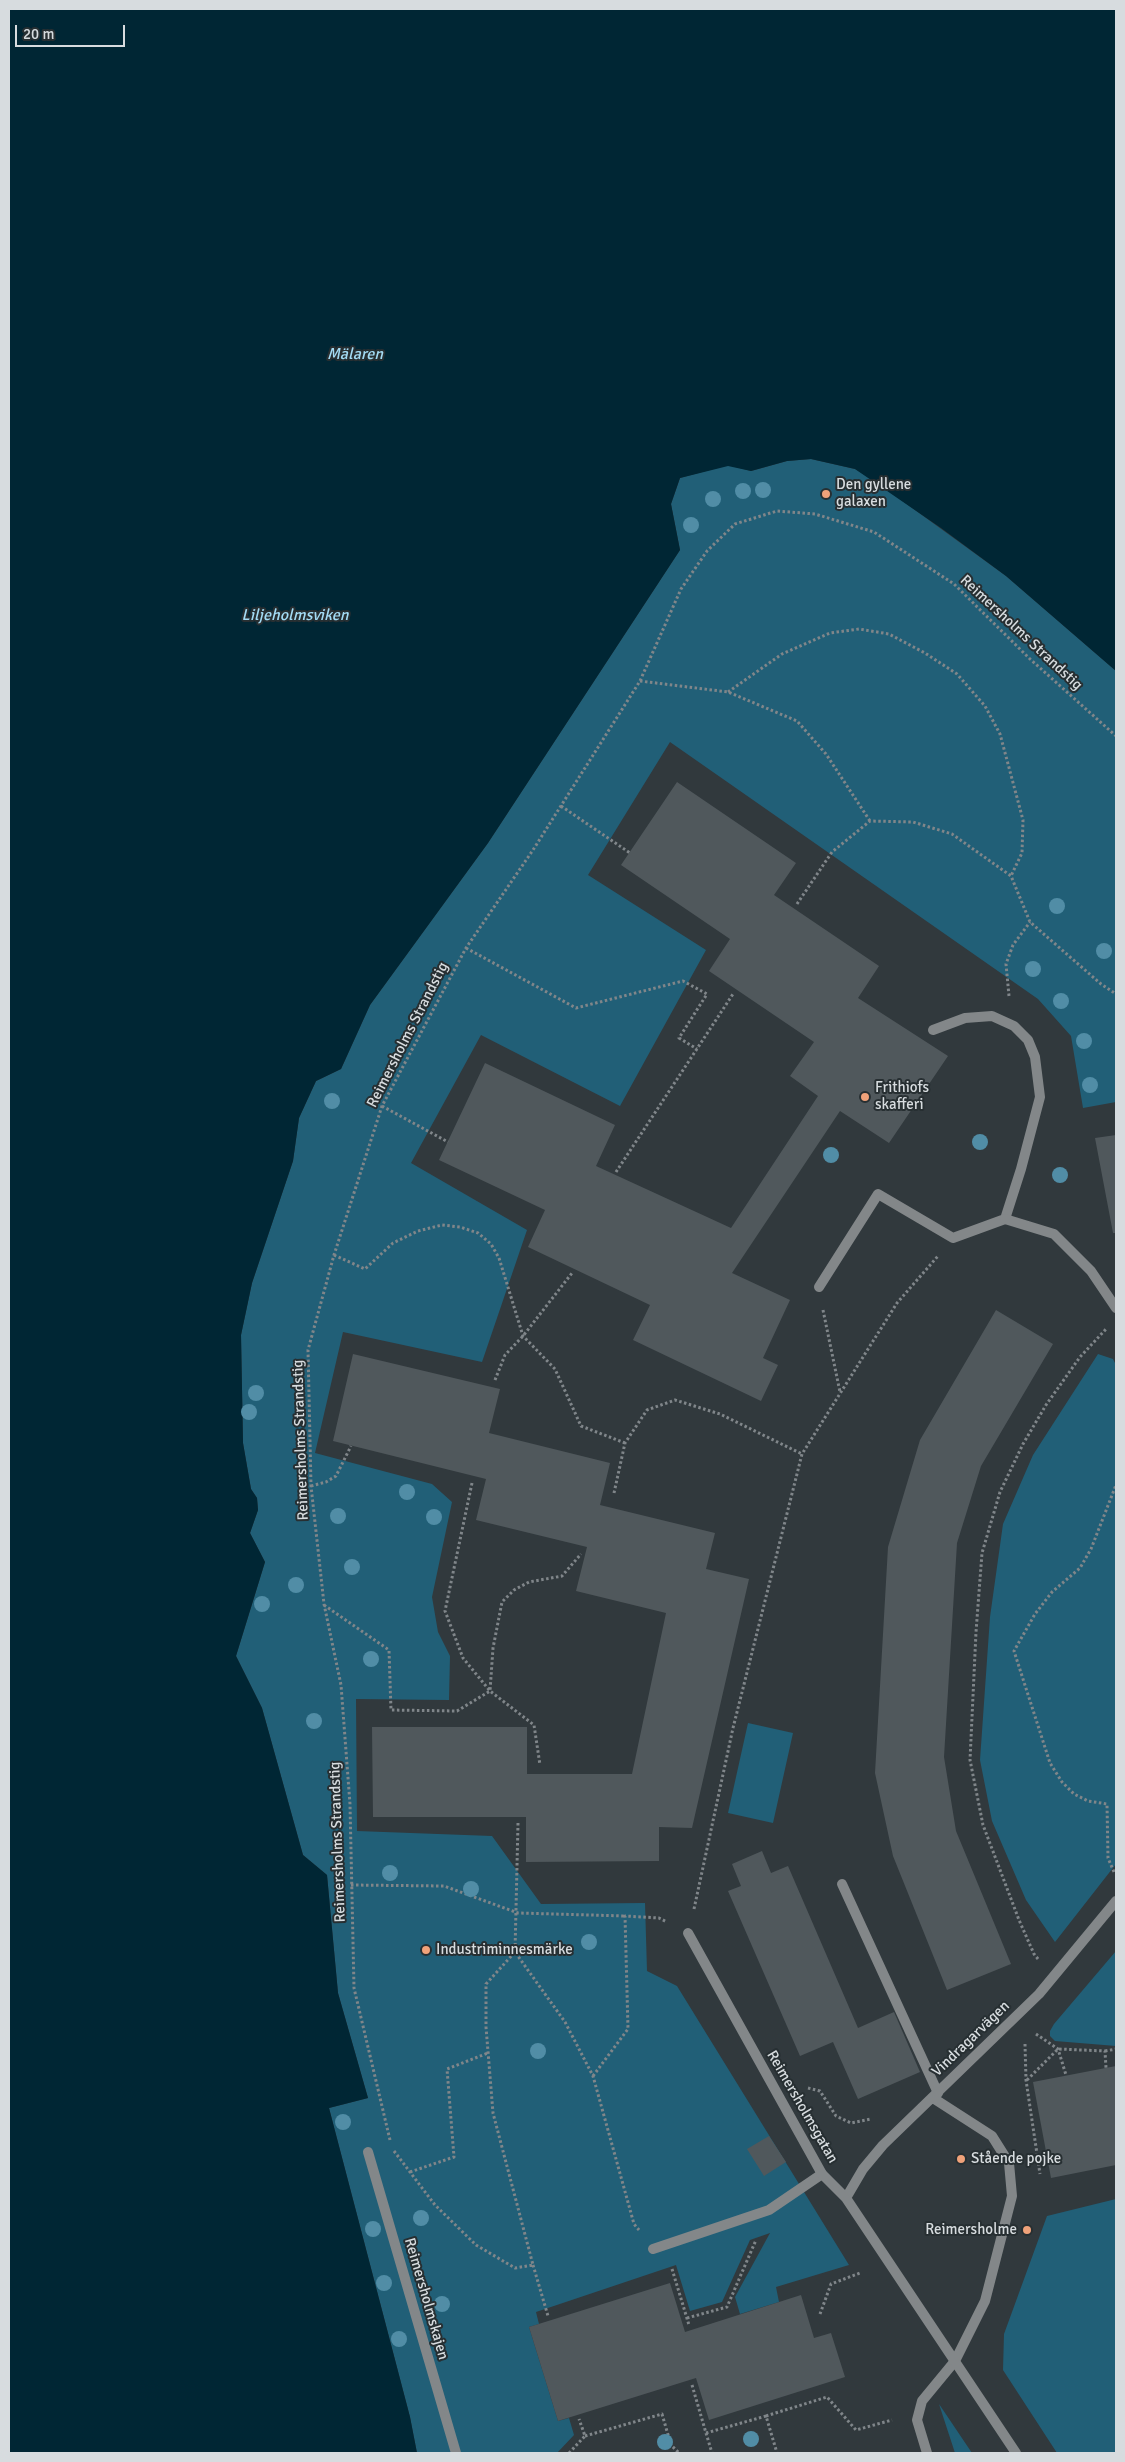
<!DOCTYPE html>
<meta charset="utf-8">
<style>
body{margin:0}
#map{position:relative;width:1125px;height:2462px;overflow:hidden;background:#31393d;font-family:Signika,sans-serif}
canvas{display:block}
.frame{position:absolute;inset:0;border:10px solid #d7dcdf;pointer-events:none}
.scale{position:absolute;left:15px;top:25px;width:110px;height:22px;box-sizing:border-box;border:2px solid #d7dcdf;border-top:0;padding-left:6px;font-size:15px;line-height:18px;white-space:nowrap;color:#d7dcdf;-webkit-text-stroke:4px #272f32;paint-order:stroke}
</style>
<div id="map">
<canvas width="1125" height="2462"></canvas>
<div class="frame"></div>
<div class="scale">20 m</div>
</div>
<script>
const ctx = document.querySelector('canvas').getContext('2d');
ctx.lineJoin = 'round';
function fillPath(path, color) {
  ctx.fillStyle = color;
  ctx.fill(path, 'evenodd');
}
function toPath(rows) {
  const path = new Path2D();
  for (const r of rows) {
    path.moveTo(r[0], r[1]);
    for (let i = 2; i < r.length; i += 2) path.lineTo(r[i], r[i + 1]);
  }
  return path;
}
function trace(path, color, width, dash) {
  ctx.strokeStyle = color;
  ctx.lineWidth = width;
  ctx.lineCap = dash ? 'butt' : 'round';
  ctx.setLineDash(dash || []);
  ctx.stroke(path);
}
function drawText(font, color, halo, rows, align = 'center') {
  ctx.font = font + ' Signika,sans-serif';
  ctx.lineWidth = 4;
  ctx.setLineDash([]);
  ctx.textBaseline = 'middle';
  ctx.strokeStyle = halo;
  ctx.fillStyle = color;
  for (const [text, x, y, turn = 0] of rows) {
    ctx.save();
    ctx.translate(x, y);
    ctx.rotate((+turn || 0) * Math.PI / 180);
    ctx.textAlign = isNaN(turn) ? turn : align;
    if (halo) ctx.strokeText(text, 0, 0);
    ctx.fillText(text, 0, 0);
    ctx.restore();
  }
}
fillPath(toPath([
 [811,459,855,469,875,481,1006,576,1116,671,1116,1102,1083,1108,1071,1036,1038,999,670,742,588,875,706,950,620,1106,481,1035,411,1163,527,1230,482,1362,343,1332,315,1453,432,1484,452,1502,432,1597,438,1632,450,1656,449,1700,356,1699,357,1831,492,1836,541,1904,645,1903,647,1971,677,1986,849,2265,776,2287,779,2302,740,2314,735,2297,770,2233,750,2240,722,2302,690,2311,676,2265,536,2312,539,2324,529,2327,558,2421,569,2418,574,2435,557,2453,417,2453,410,2417,329,2108,368,2098,338,1993,327,1875,303,1855,262,1708,236,1656,265,1562,250,1533,258,1510,257,1498,251,1489,243,1443,241,1335,252,1283,293,1161,299,1118,316,1081,341,1069,370,1005,488,843,680,550,671,504,680,478,728,465,751,471,787,461],
 [1098,1354,1113,1359,1116,1365,1116,1864,1055,1942,1026,1900,992,1821,980,1760,990,1617,1003,1524,1033,1455],
 [748,1723,793,1733,773,1823,728,1813],
 [1116,1951,1116,2046,1055,2041,1050,2036,1050,2031,1054,2024],
 [1116,2199,1116,2453,1057,2453,1003,2370,1004,2334,1047,2216],
 [939,2404,972,2453,955,2453]
]), '#215f77');
fillPath(toPath([
 [9,9,1116,9,1116,671,1006,576,941,528,855,469,811,459,787,461,751,471,728,466,680,478,671,504,680,550,488,843,370,1005,341,1069,316,1081,299,1118,293,1161,252,1283,241,1335,243,1443,251,1489,257,1498,258,1510,250,1533,265,1562,236,1656,262,1708,303,1855,327,1875,338,1993,368,2098,329,2108,410,2417,417,2453,9,2453]
]), '#002634');
fillPath(toPath([
 [677,782,796,863,774,895,879,966,858,998,948,1056,889,1143,840,1111,732,1273,790,1300,763,1358,778,1365,761,1401,633,1340,650,1305,528,1247,545,1210,439,1160,485,1063,615,1125,596,1166,731,1228,818,1096,790,1076,814,1042,709,971,730,939,621,865],
 [1116,1135,1116,1233,1113,1233,1095,1138],
 [996,1310,1053,1344,981,1466,957,1543,944,1757,956,1831,1011,1964,947,1990,893,1856,875,1773,888,1547,920,1440],
 [353,1354,500,1389,489,1433,610,1463,600,1505,715,1533,706,1569,749,1579,692,1828,659,1827,659,1861,526,1862,526,1817,373,1817,372,1727,527,1727,527,1774,632,1774,666,1613,576,1591,587,1547,476,1520,486,1479,333,1441],
 [762,1851,771,1873,788,1866,858,2028,894,2012,920,2072,858,2099,833,2042,800,2056,728,1891,741,1886,732,1864],
 [1116,2066,1116,2165,1051,2178,1033,2082],
 [769,2136,786,2162,764,2176,747,2149],
 [670,2283,685,2332,801,2295,814,2338,831,2333,845,2377,709,2420,696,2378,558,2421,529,2327]
]), '#50585c');
trace(toPath([
 [640,681,728,692,797,721,826,754,870,821],
 [728,692,782,654,830,633,859,629,889,634,925,653,957,674,985,706,1000,734,1023,820,1022,853,1011,876],
 [561,806,630,853],
 [797,904,832,852,870,821,913,822,952,834,1011,876,1030,922,1101,984,1116,994],
 [466,948,576,1008,683,981,707,994,679,1038,697,1049],
 [1009,996,1006,964,1013,945,1030,922],
 [382,1106,448,1142],
 [616,1172,733,994],
 [334,1255,365,1269,393,1243,418,1231,442,1225,460,1227,478,1233,491,1244,499,1258,523,1336,555,1369,581,1426,625,1443],
 [823,1310,840,1392],
 [495,1380,505,1355,523,1336,572,1273],
 [472,1483,445,1611,463,1658,490,1691,534,1725,540,1765],
 [311,1486,326,1482,336,1476,351,1446],
 [614,1493,625,1443,647,1410,675,1400,720,1414,802,1454],
 [324,1605,389,1650,391,1710,457,1711,490,1691,493,1648,502,1602,514,1590,529,1582,562,1576,581,1554],
 [518,1823,515,1952,565,2022,593,2076,634,2224,639,2230],
 [1114,1872,1108,1858,1107,1804,1088,1801,1074,1794,1062,1782,1050,1763,1014,1651,1035,1614,1052,1592,1080,1568,1091,1549,1116,1485],
 [351,1885,444,1886,518,1913,625,1916],
 [694,1909,733,1728,802,1454,897,1303,938,1256],
 [1038,1959,1034,1954,1019,1920,983,1825,970,1760,976,1632,982,1553,1000,1492,1023,1444,1046,1405,1080,1357,1107,1328],
 [1036,2034,1058,2049,1066,2075],
 [1025,2044,1026,2080,1040,2174],
 [1105,2051,1116,2049],
 [593,2076,628,2029,625,1916,659,1918,667,1922],
 [1027,2080,1058,2049,1105,2051,1106,2068],
 [808,2088,820,2091,836,2116,851,2123,871,2119],
 [390,2140,354,1988,350,1804,341,1685,324,1604,311,1486,308,1350,334,1255,382,1106,466,948,533,850,640,681,681,589,707,551,735,524,777,511,815,514,874,532,954,584,1030,659,1116,736],
 [394,2151,435,2205,476,2245,515,2268,533,2265,493,2113,486,2027,486,1984,515,1952],
 [410,2172,454,2157,447,2069,488,2053],
 [533,2265,548,2316],
 [672,2269,689,2325],
 [820,2314,831,2284,860,2273],
 [687,2318,727,2307,756,2240],
 [692,2385,706,2433,766,2416,777,2453],
 [766,2416,827,2397,856,2430,892,2420],
 [706,2433,712,2453],
 [585,2436,662,2414,671,2445,679,2453],
 [569,2453,585,2436,579,2419]
]), '#80868a', 3, [2.5, 2.5]);
trace(toPath([
 [819,1287,878,1194,953,1238,1005,1219,1021,1169,1040,1097,1035,1057,1028,1040,1014,1026,992,1016,965,1018,933,1030],
 [842,1884,938,2093],
 [653,2249,769,2210,822,2174],
 [927,2453,917,2420,922,2401,955,2361]
]), '#838789', 10);
trace(toPath([
 [368,2152,456,2453]
]), '#838789', 10);
trace(toPath([
 [1005,1219,1054,1234,1091,1271,1116,1308],
 [688,1933,822,2174,846,2198,1016,2453],
 [933,2098,992,2136,1009,2163,1012,2196,985,2301,955,2361],
 [846,2198,863,2169,883,2145,1039,1994,1116,1901]
]), '#838789', 10);
ctx.fillStyle = '#518da6';
for (const [x, y] of [
 [763,490],
 [743,491],
 [713,499],
 [691,525],
 [1057,906],
 [1104,951],
 [1033,969],
 [1061,1001],
 [1084,1041],
 [1090,1085],
 [332,1101],
 [980,1142],
 [831,1155],
 [1060,1175],
 [256,1393],
 [249,1412],
 [407,1492],
 [338,1516],
 [434,1517],
 [352,1567],
 [296,1585],
 [262,1604],
 [371,1659],
 [314,1721],
 [390,1873],
 [471,1889],
 [589,1942],
 [538,2051],
 [343,2122],
 [421,2218],
 [373,2229],
 [384,2283],
 [442,2304],
 [399,2339],
 [751,2439],
 [665,2442]
]) {
  ctx.beginPath();
  ctx.arc(x, y, 8, 0, 2 * Math.PI);
  ctx.fill();
}
for (const [x, y, r, color] of [
 [826,494,5,"#f0a27a"],
 [865,1097,5,"#f0a27a"],
 [426,1950,5,"#f0a27a"],
 [961,2159,5,"#f0a27a"],
 [1027,2230,5,"#f0a27a"]
]) {
  const dot = new Path2D();
  dot.arc(x, y, r, 0, 2 * Math.PI);
  ctx.fillStyle = color;
  ctx.fill(dot);
  trace(dot, '#272f32', 2);
}
drawText('15px', '#d7dcdf', '#272f32', [
 ["Den gyllene",836,485],
 ["galaxen",836,502],
 ["Frithiofs",875,1088],
 ["skafferi",875,1105],
 ["Industriminnesmärke",436,1950],
 ["Stående pojke",971,2159],
 ["Reimersholme",1017,2230,"right"]
], 'left');
drawText('15px', '#d7dcdf', '#272f32', [
 ["Reimersholms Strandstig",1021,633,43],
 ["Reimersholms Strandstig",408,1035,-63],
 ["Reimersholms Strandstig",301,1440,-92],
 ["Reimersholms Strandstig",338,1842,-92],
 ["Vindragarvägen",971,2039,-44],
 ["Reimersholmsgatan",802,2107,60],
 ["Reimersholmskajen",426,2299,74]
]);
drawText('italic 16px', '#a3dbf4', '#272f32', [
 ["Mälaren",355,355],
 ["Liljeholmsviken",295,616]
]);
</script>
